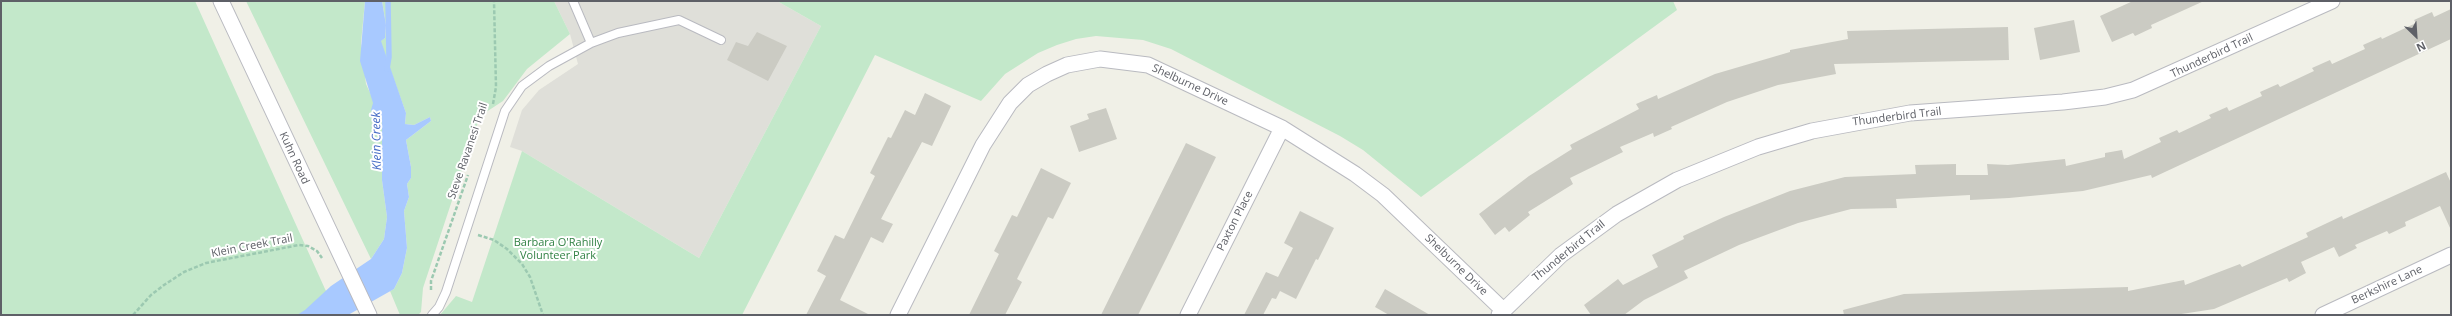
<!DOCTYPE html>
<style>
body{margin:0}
#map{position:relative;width:2452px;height:316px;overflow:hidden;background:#f0f0e7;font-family:"Open Sans",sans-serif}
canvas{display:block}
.frame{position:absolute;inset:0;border:2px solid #5e6067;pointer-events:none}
.north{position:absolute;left:2396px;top:16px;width:40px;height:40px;-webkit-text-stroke:3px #fff;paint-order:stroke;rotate:155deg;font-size:11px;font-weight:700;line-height:16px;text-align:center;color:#5e6067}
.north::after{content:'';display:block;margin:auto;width:14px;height:18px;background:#5e6067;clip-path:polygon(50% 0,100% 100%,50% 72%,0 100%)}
</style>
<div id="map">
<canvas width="2452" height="316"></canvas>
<div class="frame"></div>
<div class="north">N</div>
</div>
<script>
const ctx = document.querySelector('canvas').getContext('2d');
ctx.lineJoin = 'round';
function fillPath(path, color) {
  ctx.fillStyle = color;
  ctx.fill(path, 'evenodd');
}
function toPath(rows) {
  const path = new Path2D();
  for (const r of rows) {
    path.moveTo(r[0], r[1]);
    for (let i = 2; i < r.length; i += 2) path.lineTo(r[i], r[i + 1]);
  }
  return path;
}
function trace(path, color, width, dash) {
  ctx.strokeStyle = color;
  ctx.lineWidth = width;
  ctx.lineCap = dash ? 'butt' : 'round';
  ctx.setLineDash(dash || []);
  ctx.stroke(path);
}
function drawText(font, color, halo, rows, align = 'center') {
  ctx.font = font + ' "Open Sans",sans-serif';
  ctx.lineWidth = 4;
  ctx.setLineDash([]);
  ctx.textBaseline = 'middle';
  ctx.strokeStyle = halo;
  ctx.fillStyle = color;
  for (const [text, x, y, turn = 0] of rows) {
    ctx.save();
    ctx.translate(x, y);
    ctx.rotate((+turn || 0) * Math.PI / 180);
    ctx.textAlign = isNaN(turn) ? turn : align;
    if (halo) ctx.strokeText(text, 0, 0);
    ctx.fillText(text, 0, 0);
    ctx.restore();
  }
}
fillPath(toPath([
 [554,1,777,1,821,26,699,258,522,151,510,147,522,110,539,90,578,64,570,34]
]), '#dfdfd9');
fillPath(toPath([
 [1,1,195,1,325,289,339,315,1,315],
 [246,1,365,1,361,43,366,84,382,119,382,180,387,217,384,239,371,259],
 [382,1,554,1,570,34,527,69,503,101,480,116,423,288,421,312,418,315,400,315,390,291,394,289,402,273,407,248,404,211,409,197,407,184,411,178,411,167,406,140,431,121,430,117,414,125,405,124,406,113,380,41,385,38,386,25],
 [777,1,1673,1,1677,10,1421,197,1363,150,1340,136,1171,49,1143,40,1096,36,1076,39,1057,45,1038,53,1005,74,981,101,875,55,742,315,440,315,456,296,472,302,522,151,699,258,821,26]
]), '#c3e8ca');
fillPath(toPath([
 [365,1,382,1,386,25,385,38,381,41,406,113,405,124,414,125,430,117,431,121,406,140,411,167,411,178,407,184,409,197,404,211,407,248,402,273,394,289,348,315,297,315,305,310,331,286,371,259,384,239,387,217,382,180,382,119,375,117,371,110,373,103,360,61]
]), '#a8c9ff');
trace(toPath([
 [387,69,389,57,388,1]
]), '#a8c9ff', 5.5);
fillPath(toPath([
 [2133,1,2204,1,2151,25,2152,28,2135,36,2133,33,2112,42,2100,16],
 [2451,9,2451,39,2152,178,2151,175,2083,191,2009,198,1970,200,1970,195,1896,199,1897,208,1851,209,1798,223,1739,245,1684,271,1688,278,1644,300,1624,315,1591,315,1584,305,1618,279,1623,285,1658,267,1652,255,1684,239,1683,236,1724,217,1790,191,1845,177,1916,174,1915,165,1956,164,1956,175,1988,175,1987,164,2008,165,2065,159,2066,166,2105,157,2105,153,2122,150,2124,159,2161,142,2159,138,2177,130,2179,133,2211,118,2209,115,2227,107,2229,111,2262,96,2260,92,2278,84,2280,87,2314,71,2312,68,2330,60,2332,64,2365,49,2363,45,2381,37,2382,39,2416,23,2414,20,2432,12,2434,17],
 [2074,20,2080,52,2040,60,2034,28],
 [2008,27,2009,60,1834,64,1836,74,1778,85,1727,102,1671,127,1672,129,1654,137,1653,133,1620,147,1623,152,1570,178,1573,184,1528,212,1530,215,1509,232,1505,227,1495,235,1479,214,1529,176,1572,149,1570,145,1639,109,1636,104,1657,95,1658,99,1715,74,1790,52,1790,50,1848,39,1847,31],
 [757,32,787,46,768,81,727,60,736,42,748,46],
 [925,93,951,106,932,146,922,142,881,219,893,224,883,243,871,237,840,300,870,315,806,315,826,276,817,271,835,235,844,239,875,176,870,173,888,137,891,138,905,110,915,115],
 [1106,108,1117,139,1079,152,1070,126,1089,119,1087,114],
 [1186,143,1216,157,1166,259,1138,315,1101,315],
 [1041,168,1071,183,1053,219,1048,217,1017,279,1022,282,1005,315,969,315,999,254,994,251,1012,215,1017,217],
 [2446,172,2451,183,2451,230,2440,206,2405,222,2406,226,2389,234,2387,231,2355,245,2357,248,2339,257,2334,247,2301,262,2306,273,2289,282,2287,278,2214,309,2175,315,1844,315,1843,310,1904,294,2128,287,2128,291,2184,280,2185,285,2240,264,2242,267,2308,237,2306,233,2342,216,2343,219],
 [1300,211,1334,228,1318,260,1316,259,1296,299,1280,291,1276,299,1272,298,1263,315,1244,315,1266,272,1278,277,1293,248,1284,243],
 [1385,289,1430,315,1389,315,1375,307]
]), '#cbcbc3');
const lane = toPath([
 [573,1,591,43],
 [432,315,439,307,446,292,505,111,522,86,549,66,591,43,618,33,679,20,721,40]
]);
const street = toPath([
 [221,1,369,315],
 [898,315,983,145,1010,103,1028,85,1047,74,1067,65,1100,59,1148,65,1282,128,1355,174,1383,195,1503,310],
 [1188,315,1282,128],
 [1499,315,1561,255,1617,214,1677,180,1758,147,1812,131,1910,113,2063,102,2105,97,2133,90,2332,1],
 [2323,315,2451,255]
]);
trace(lane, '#b9bac0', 10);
trace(street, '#b9bac0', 17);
trace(toPath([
 [493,104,496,87,494,1],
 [478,235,494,240,507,249,522,264,530,277,543,315],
 [431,290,431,281,468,175],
 [133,315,151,295,164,285,184,272,206,263,299,245,308,246,317,251,322,258]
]), '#9cc9b1', 2.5, [4, 2]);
trace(lane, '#fff', 8);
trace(street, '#fff', 15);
drawText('11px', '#5e6067', '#fff', [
 ["Thunderbird Trail",2212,56,-25],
 ["Shelburne Drive",1190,85,25],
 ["Thunderbird Trail",1897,117,-7],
 ["Steve Ravanesi Trail",468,151,-71],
 ["Kuhn Road",294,158,65],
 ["Paxton Place",1235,221,-63],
 ["Klein Creek Trail",252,246,-11],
 ["Thunderbird Trail",1569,251,-39],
 ["Shelburne Drive",1456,265,44],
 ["Berkshire Lane",2387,285,-25]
]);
drawText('11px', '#328245', '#fff', [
 ["Barbara O'Rahilly",558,243],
 ["Volunteer Park",558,256]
]);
drawText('italic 12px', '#476dc6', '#fff', [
 ["Klein Creek",377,141,-91]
]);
</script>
